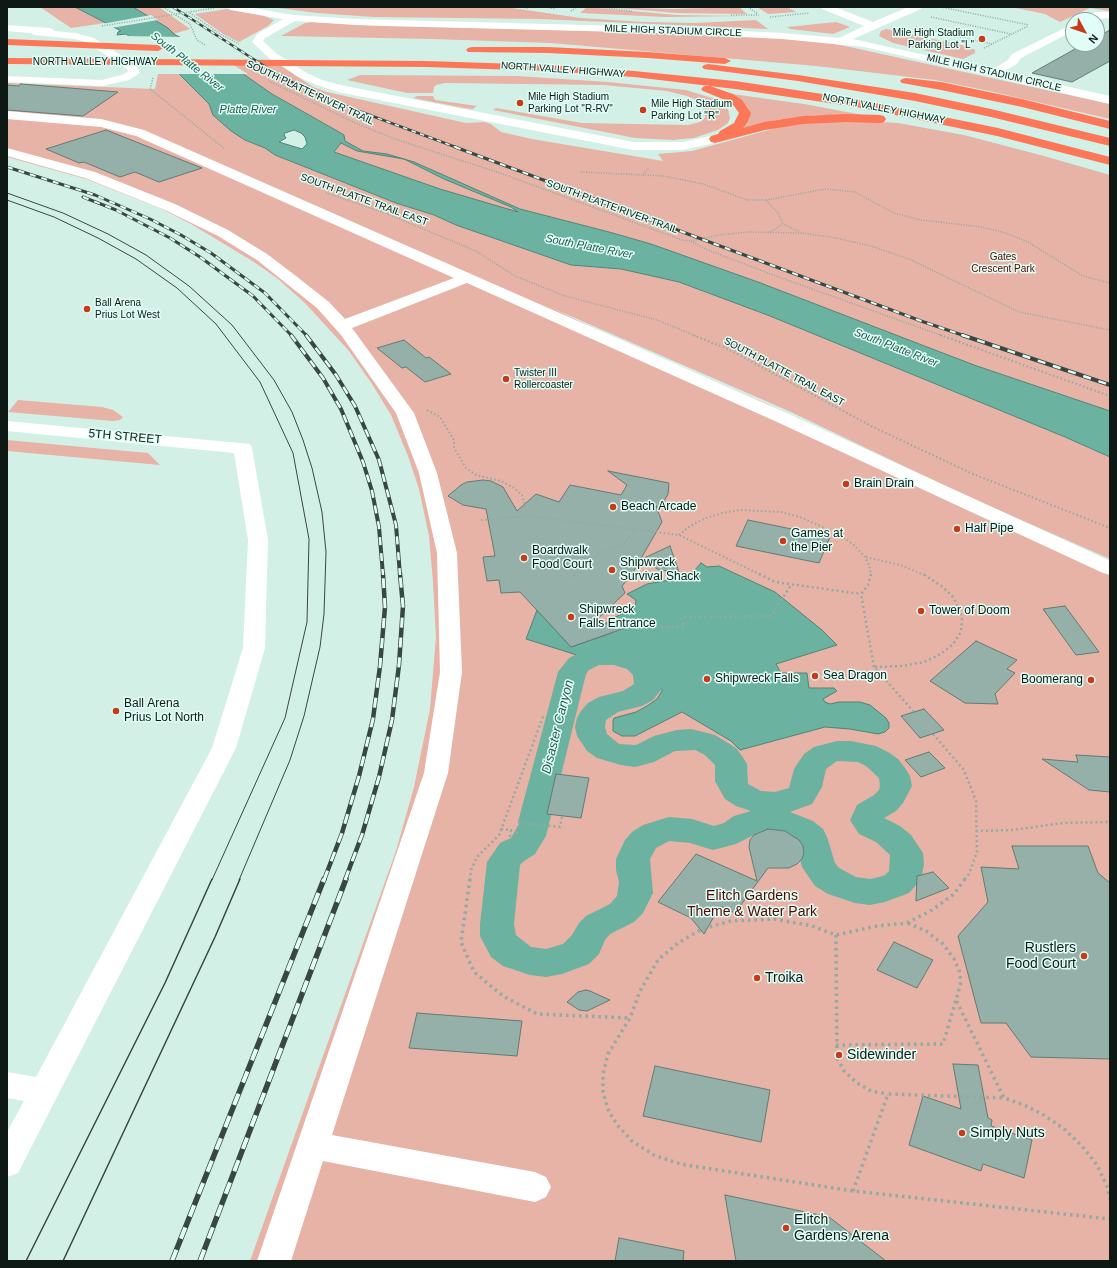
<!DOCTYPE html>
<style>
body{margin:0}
#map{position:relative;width:1117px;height:1268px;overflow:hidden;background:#d3f0e7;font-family:Arial,sans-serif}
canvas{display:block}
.frame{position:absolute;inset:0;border:8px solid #0e1815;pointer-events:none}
.north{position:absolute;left:1065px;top:12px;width:40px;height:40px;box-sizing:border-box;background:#e0fef5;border:1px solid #8ca29b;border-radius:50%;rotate:130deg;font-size:11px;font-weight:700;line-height:16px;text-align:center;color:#0e1815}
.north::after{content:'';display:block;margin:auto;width:14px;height:18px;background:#c63c1a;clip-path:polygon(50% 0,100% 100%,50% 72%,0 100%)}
</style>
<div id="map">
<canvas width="1117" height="1268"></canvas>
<div class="frame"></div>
<div class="north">N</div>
</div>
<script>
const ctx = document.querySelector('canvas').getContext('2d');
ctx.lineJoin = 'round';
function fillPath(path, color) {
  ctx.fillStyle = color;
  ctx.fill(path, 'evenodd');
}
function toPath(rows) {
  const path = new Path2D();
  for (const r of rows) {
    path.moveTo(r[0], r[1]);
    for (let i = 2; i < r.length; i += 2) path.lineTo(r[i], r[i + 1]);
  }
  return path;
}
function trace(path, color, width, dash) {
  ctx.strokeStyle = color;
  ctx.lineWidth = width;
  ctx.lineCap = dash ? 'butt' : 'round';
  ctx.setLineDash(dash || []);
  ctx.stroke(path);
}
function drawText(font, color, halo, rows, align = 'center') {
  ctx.font = font + ' Arial,sans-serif';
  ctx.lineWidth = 3;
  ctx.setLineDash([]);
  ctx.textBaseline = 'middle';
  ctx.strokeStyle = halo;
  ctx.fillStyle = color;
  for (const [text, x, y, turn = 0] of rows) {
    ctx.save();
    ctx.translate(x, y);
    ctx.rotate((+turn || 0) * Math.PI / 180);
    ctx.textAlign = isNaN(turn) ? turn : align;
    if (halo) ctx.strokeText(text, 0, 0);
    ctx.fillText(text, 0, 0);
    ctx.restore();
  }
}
fillPath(toPath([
 [40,7,75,7,105,23,71,28],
 [133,7,159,7,190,29,173,34,168,28],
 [270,7,505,7,581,18,643,22,695,23,756,20,768,29,539,19,374,17,317,13],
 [587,7,676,15,745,16,665,17,580,13],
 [605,7,672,9,739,7,747,14,677,13],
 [757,7,787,7,796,12,768,14],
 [1011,7,1105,7,1110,8,1110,11,1090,8,1060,22,1045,14],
 [227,9,264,16,274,20,268,26,239,42,223,34,195,14],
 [313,22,379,26,605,31,781,38,836,44,1110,104,1110,119,989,91,935,80,816,66,551,43,432,39,281,36,305,23],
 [836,22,850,27,833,34,790,29,787,27],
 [886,29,966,46,975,50,975,53,963,59,893,43,879,36,881,31],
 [226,62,277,63,313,87,327,92,466,123,484,122,491,124,501,132,532,139,663,161,658,154,692,151,783,126,820,122,868,121,898,123,964,135,1044,156,1110,175,1110,411,974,365,758,282,651,244,609,232,520,209,406,160,444,179,511,207,519,213,440,189,334,152,341,143,357,151,382,155,363,151,345,141,332,128,272,94],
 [158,74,178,74,209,104,213,115,245,140,265,148,275,155,396,203,434,215,456,225,571,265,621,269,679,282,770,316,1065,437,1110,457,1110,559,962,494,791,412,552,308,616,339,765,403,936,486,1110,563,1110,1261,250,1261,396,851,414,787,430,709,436,637,433,582,429,536,419,489,408,456,391,415,372,384,349,351,305,303,278,279,254,262,191,224,162,209,86,179,7,157,7,83,155,89],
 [360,75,517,76,608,82,686,90,715,99,728,109,730,118,728,123,718,130,694,138,673,140,635,138,493,110,496,108,582,123,688,125,700,122,704,119,705,117,702,102,687,96,667,91,603,85,445,83,436,85,434,87,433,93,407,93,347,80],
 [725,93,804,104,863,115,820,115,790,118,771,121,737,131,748,123,750,115,747,107,739,99],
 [417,96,433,96,435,100,477,106,473,109,464,108,413,98],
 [18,400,102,407,113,410,123,417,120,420,113,421,8,412],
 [7,440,148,453,160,465,7,451]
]), '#e7b3a6');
const water = toPath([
 [75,7,133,7,168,28,174,34,226,62,272,94,332,128,344,135,345,141,363,151,387,154,414,162,520,209,609,232,651,244,758,282,974,365,1110,411,1110,457,1065,437,770,316,679,282,621,269,571,265,456,225,434,215,396,203,275,155,265,148,245,140,231,131,213,115,209,104,170,65,126,34,117,35,118,32,121,31,75,7],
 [294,130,301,133,305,137,307,144,302,149,279,142,286,138,284,135,285,133,294,130],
 [341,143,357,151,404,159,444,179,511,207,518,212,440,189,334,152,341,143],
 [701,563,707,567,719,566,775,592,822,630,837,645,776,664,781,673,807,673,809,688,834,688,837,691,823,699,825,702,830,704,839,702,860,702,870,705,886,718,889,723,889,728,885,732,878,734,850,729,825,727,740,750,731,741,682,712,635,736,622,736,613,731,613,721,614,718,636,712,647,706,657,699,662,691,661,682,651,675,647,667,637,659,620,653,599,651,580,656,526,639,537,610,571,647,614,632,606,623,613,618,635,608,636,600,627,594,647,584,670,580,682,576,694,571,701,563]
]);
fillPath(water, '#6cb2a0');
trace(water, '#508476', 1);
fillPath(toPath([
 [151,15,158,20,111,28,102,24],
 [125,36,182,37,227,61,248,74,175,74,168,66]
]), '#d3f0e7');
fillPath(toPath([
 [601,647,626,649,647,657,655,664,664,678,664,686,653,700,642,706,618,712,606,720,605,727,607,734,619,744,636,745,654,736,677,730,691,729,715,735,736,748,742,756,747,764,748,784,761,791,775,792,789,788,794,769,804,754,814,747,837,741,851,741,876,746,888,752,898,759,905,768,910,776,912,786,903,803,896,811,884,818,900,826,911,835,923,853,924,864,922,875,917,884,909,893,885,902,870,905,855,903,828,894,815,886,802,867,796,843,780,833,760,832,736,844,713,850,690,843,669,841,656,848,650,859,653,893,643,913,634,922,610,934,605,940,599,954,589,964,562,974,546,977,530,975,503,966,491,957,480,936,480,924,487,862,500,843,511,838,519,824,518,822,558,672,569,658,579,653,601,647],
 [599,665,614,665,627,669,633,675,634,684,623,691,599,697,588,703,581,711,577,718,575,727,577,736,587,751,597,758,621,765,635,767,654,762,675,751,695,750,705,755,715,765,715,781,725,799,736,806,751,811,734,816,724,823,714,826,692,819,669,817,643,825,632,832,625,840,616,859,616,870,619,882,617,896,610,904,586,916,579,923,572,935,563,944,546,949,531,947,516,935,514,924,520,865,524,861,535,854,546,836,586,674,589,670,599,665],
 [837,761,858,762,866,766,879,778,880,786,879,790,874,795,857,805,850,820,859,834,876,842,890,855,889,871,885,875,879,877,870,879,856,877,839,868,835,863,827,837,823,829,813,821,790,812,812,804,822,787,826,769,837,761]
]), '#6cb2a0');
const building = toPath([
 [1110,30,1110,61,1072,82,1032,73,1084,44,1097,44,1097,37,1110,30],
 [21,84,33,85,118,92,83,116,7,110,7,85,18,86,21,84],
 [106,130,202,168,159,182,135,172,120,177,84,162,79,163,46,149,106,130],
 [404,340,426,358,429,357,451,374,425,382,406,367,402,368,377,348,404,340],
 [608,471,669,483,668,494,660,509,656,506,662,522,632,574,622,586,625,593,592,624,627,624,628,627,571,647,520,592,501,593,499,580,487,581,483,557,495,556,486,509,463,505,448,496,461,485,467,482,483,480,491,481,503,487,517,511,536,494,559,502,570,485,621,495,627,485,608,471],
 [748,520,830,537,819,563,736,546,748,520],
 [670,546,679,572,659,570,642,559,670,546],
 [1065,606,1099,652,1076,655,1043,609,1065,606],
 [976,641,1017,660,1007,669,1015,673,995,694,998,704,965,703,930,681,976,641],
 [924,709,944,730,920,738,901,716,924,709],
 [929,752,945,768,921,777,905,760,929,752],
 [1076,755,1110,757,1110,792,1089,790,1042,759,1078,762,1076,755],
 [556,774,589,778,581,818,547,814,556,774],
 [768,829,785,831,799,840,803,846,804,853,802,859,797,864,789,868,768,868,735,913,720,906,704,934,691,918,658,902,696,854,757,881,749,847,750,840,754,835,768,829],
 [1012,846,1088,846,1098,873,1110,883,1110,1059,1031,1057,1006,1023,981,1023,958,936,988,902,981,867,1019,869,1012,846],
 [933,872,949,888,916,901,917,876,933,872],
 [894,942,933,960,917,988,877,970,894,942],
 [586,990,590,991,610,1000,587,1011,579,1010,567,1002,578,992,586,990],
 [417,1013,522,1021,517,1056,409,1048,417,1013],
 [953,1064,978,1065,988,1118,992,1120,991,1126,1032,1140,1024,1178,983,1164,981,1171,909,1145,923,1096,961,1109,953,1064],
 [655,1066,770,1090,761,1142,643,1116,655,1066],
 [725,1195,829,1217,886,1261,736,1261,725,1195],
 [619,1238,684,1251,683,1261,615,1261,619,1238]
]);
fillPath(building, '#95b0a8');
trace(building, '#617c74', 1);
trace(toPath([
 [163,7,190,24,197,40,205,45],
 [522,7,528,8],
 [546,7,555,9],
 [599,7,632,11],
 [638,7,712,7],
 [748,7,758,14],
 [941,7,1029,25],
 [571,11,577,7],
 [190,13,220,34,239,44],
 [731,15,759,15],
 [770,17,809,13],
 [931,17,1011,34],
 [102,26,214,8],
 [916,27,992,44],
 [984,48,1028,26],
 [153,78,150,89,225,149],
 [269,81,355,123,395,139,500,173,682,240,691,241,719,235,748,232,801,233,831,237,871,246,909,259,1019,312,1110,330],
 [581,172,643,175,649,167],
 [643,175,664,176,703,184,747,200,766,200,778,213,783,224,800,232],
 [326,193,385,213,476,251,515,276,565,296,657,320,696,336],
 [766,200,825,189,855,192,894,213,921,220,982,227,1006,233,1028,242,1083,276,1110,283],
 [770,232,783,224],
 [691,241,705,249,776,276,943,336]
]), '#93a9a2', 1.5, [1, 1.5]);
trace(toPath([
 [693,335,730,350,873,427,973,474,1110,528],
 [940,335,1110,396],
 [427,410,440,417,454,440,454,448,466,468,476,475,501,481,514,488,522,495,528,516],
 [481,520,528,516,679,535,761,575],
 [679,535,690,526,706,518,722,513,740,510,781,512,800,517,836,533,853,544,865,557,869,565,871,575],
 [866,557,900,565,925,575],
 [574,575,599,553,623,544,636,530]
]), '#93a9a2', 2, [1.5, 2.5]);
trace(toPath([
 [759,574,775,582,861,594],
 [871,574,868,585,861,594,874,667,914,712],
 [570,579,575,574],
 [612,630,621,627,684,627,682,617,771,616,791,585],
 [875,667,902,666,924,662,941,654,953,644,961,632,962,620,959,608,953,597,943,587,923,574],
 [933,734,964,770,976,801,977,852,969,874,964,880],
 [501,829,511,830,510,836,516,836,519,823,560,827,562,817],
 [976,831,1013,830,1062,823,1110,822],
 [470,880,471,870,477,857,499,835,544,714]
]), '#93a9a2', 2.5, [2, 3]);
trace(toPath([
 [470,879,461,942,474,972,503,996,537,1014,630,1018],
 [965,879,954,894,932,910,907,923,877,926,836,935,812,926,775,919,731,921,702,929,678,943,658,960,640,991,630,1018,608,1054,603,1074,603,1093,609,1112,619,1127,632,1141,654,1155,680,1164,853,1191,1110,1219],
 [908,923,926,931,943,944,954,959,959,970,961,982,956,1000,1004,1098,1024,1105,1042,1114,1063,1128,1082,1146,1097,1165,1107,1186,1110,1199],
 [836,935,837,1058,844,1071,857,1083,871,1091,888,1094],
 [836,1045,943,1044,956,1000],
 [853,1191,888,1094,1004,1098]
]), '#93a9a2', 3.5, [2.5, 4]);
fillPath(toPath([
 [226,7,248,7,293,15,356,19,661,27,782,33,839,38,864,26,822,9,821,7,835,7,873,22,908,7,922,7,921,9,853,39,992,70,1008,60,1012,54,1073,24,1073,31,1021,58,1017,64,1003,72,1110,96,1110,104,864,47,782,39,661,33,356,25,295,21,265,38,263,41,277,54,307,73,322,80,340,85,633,142,683,142,715,135,719,136,721,139,719,142,683,150,633,150,338,92,314,84,299,77,269,58,252,42,257,34,283,19,231,10,226,7],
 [1096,12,1110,12,1110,18,1081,20,1082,18,1096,12],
 [7,25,49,28,53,29,54,31,75,33,94,38,136,65,140,73,129,80,102,86,7,82,7,76,102,80,121,75,128,72,127,69,86,42,75,39,35,35,30,33,7,31,7,25],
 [7,111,101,119,144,130,789,414,1110,561,1110,575,1103,573,777,422,467,283,352,328,414,413,437,473,457,553,462,672,448,773,332,1135,535,1172,546,1177,551,1187,546,1197,535,1202,323,1161,291,1261,257,1261,424,773,440,672,437,553,419,473,396,413,341,335,317,308,257,260,218,236,165,210,85,178,7,156,7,148,95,172,175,204,228,230,267,254,296,276,329,302,345,319,454,278,136,136,101,127,7,119,7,111],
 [7,421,250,444,252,448,268,540,265,648,236,748,18,1173,7,1177,7,1132,24,1101,7,1098,7,1072,36,1077,212,748,243,648,248,540,234,453,7,431,7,421]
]), '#fff');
fillPath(toPath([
 [7,39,158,45,164,48,158,51,7,45,7,39],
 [472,47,548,47,648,52,725,58,731,61,725,64,648,58,548,53,468,52,466,50,468,48,472,47],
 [7,58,426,61,549,65,634,71,735,81,856,99,998,128,1110,157,1110,165,997,136,856,107,735,89,634,77,549,71,426,67,7,64,7,58],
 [708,64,798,75,915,93,991,109,1110,138,1110,146,991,117,915,101,798,81,704,69,702,67,704,65,708,64],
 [906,78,941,82,1022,99,1110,121,1110,129,1022,107,941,90,902,83,900,81,902,79,906,78],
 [707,85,733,94,742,100,751,113,748,122,743,128,764,122,803,116,846,114,880,115,884,116,886,119,884,122,880,123,846,122,803,124,765,130,715,143,711,142,709,139,711,136,718,134,720,131,734,123,739,113,734,106,725,100,703,91,701,89,703,87,707,85]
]), '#fb7758');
trace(toPath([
 [7,193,63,213,108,234,146,255,189,286,232,325,274,380,292,412,303,440,312,468,322,512,326,552,324,614,320,647,304,716,290,760,239,880],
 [7,200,54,217,98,238,136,259,177,288,216,324,260,382,293,453,309,539,307,622,285,718,212,880]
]), '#394743', 1);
trace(toPath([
 [26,1261,165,983,212,879],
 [63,1261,215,937,240,879]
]), '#394743', 1.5);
const railFar4 = toPath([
 [173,7,278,75,324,98,458,148]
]);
const railFar3 = toPath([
 [455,147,921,321,965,336],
 [7,167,95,195,150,219,181,235,211,253,265,293,307,336],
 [83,197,116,210,170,238,200,257,253,296,292,336]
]);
const railFar2 = toPath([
 [291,335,323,378,341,409,363,462,372,491,379,527,383,575],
 [306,335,336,375,355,406,379,460,396,525,400,575],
 [962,335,1110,385]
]);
const railFar1 = toPath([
 [324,880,342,833,359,776,373,719,380,666,385,607,383,574],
 [345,880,362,835,379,777,392,720,399,665,403,606,400,574]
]);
const rail = toPath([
 [172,1261,324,879],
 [200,1261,346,879]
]);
trace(railFar4, '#394743', 2.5);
trace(railFar3, '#394743', 3);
trace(railFar2, '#394743', 4);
trace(railFar1, '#394743', 4.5);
trace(rail, '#394743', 5.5);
trace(railFar4, '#e0fef5', 1.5, [4.5]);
trace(railFar3, '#e0fef5', 2, [6]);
trace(railFar2, '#e0fef5', 2.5, [8]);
trace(railFar1, '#e0fef5', 3, [10]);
trace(rail, '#e0fef5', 4, [12]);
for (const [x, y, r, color] of [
 [982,39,4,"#c63c1a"],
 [520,103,4,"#c63c1a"],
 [643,110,4,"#c63c1a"],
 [87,309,4,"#c63c1a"],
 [506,379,4,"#c63c1a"],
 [846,484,4,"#c63c1a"],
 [613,507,4,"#c63c1a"],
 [957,529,4,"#c63c1a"],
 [783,541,4,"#c63c1a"],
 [524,558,4,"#c63c1a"],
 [612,570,4,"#c63c1a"],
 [921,611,4,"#c63c1a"],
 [571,617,4,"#c63c1a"],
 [815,676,4,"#c63c1a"],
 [707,679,4,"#c63c1a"],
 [1091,680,4,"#c63c1a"],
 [116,711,4,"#c63c1a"],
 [1084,956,4,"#c63c1a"],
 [757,978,4,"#c63c1a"],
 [839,1055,4,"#c63c1a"],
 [962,1133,4,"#c63c1a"],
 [786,1228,4,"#c63c1a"]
]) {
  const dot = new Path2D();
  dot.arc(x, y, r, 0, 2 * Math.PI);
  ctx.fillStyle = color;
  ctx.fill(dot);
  trace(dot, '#e0fef5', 1.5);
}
drawText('10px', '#0e1815', '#e0fef5', [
 ["MILE HIGH STADIUM CIRCLE",673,31,2],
 ["NORTH VALLEY HIGHWAY",95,62],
 ["NORTH VALLEY HIGHWAY",563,70,4],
 ["MILE HIGH STADIUM CIRCLE",994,73,13],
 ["SOUTH PLATTE RIVER TRAIL",310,93,25],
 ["NORTH VALLEY HIGHWAY",884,109,11],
 ["SOUTH PLATTE TRAIL EAST",364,200,20],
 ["SOUTH PLATTE RIVER TRAIL",612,207,20],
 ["SOUTH PLATTE TRAIL EAST",784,372,28]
]);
drawText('10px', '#0e1815', '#e0fef5', [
 ["Mile High Stadium",974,33,"right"],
 ["Parking Lot \"L\"",974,45,"right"],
 ["Mile High Stadium",528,97],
 ["Parking Lot \"R-RV\"",528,109],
 ["Mile High Stadium",651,104],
 ["Parking Lot \"R\"",651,116],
 ["Ball Arena",95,303],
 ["Prius Lot West",95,315],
 ["Twister III",514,373],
 ["Rollercoaster",514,385]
], 'left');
drawText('10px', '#510800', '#e0fef5', [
 ["Gates",1003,257],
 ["Crescent Park",1003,269]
]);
drawText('italic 11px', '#1e594b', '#e0fef5', [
 ["South Platte River",187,62,38],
 ["Platte River",248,110],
 ["South Platte River",589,247,11],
 ["South Platte River",896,348,21]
]);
drawText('12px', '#0e1815', '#e0fef5', [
 ["5TH STREET",125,437,5]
]);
drawText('12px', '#0e1815', '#e0fef5', [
 ["Brain Drain",854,484],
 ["Beach Arcade",621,507],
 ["Half Pipe",965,529],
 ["Games at",791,534],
 ["the Pier",791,548],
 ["Boardwalk",532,551],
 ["Food Court",532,565],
 ["Shipwreck",620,563],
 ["Survival Shack",620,577],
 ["Shipwreck",579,610],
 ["Falls Entrance",579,624],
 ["Tower of Doom",929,611],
 ["Sea Dragon",823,676],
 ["Shipwreck Falls",715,679],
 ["Boomerang",1083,680,"right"],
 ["Ball Arena",124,704],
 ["Prius Lot North",124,718]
], 'left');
drawText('italic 13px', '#1e594b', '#e0fef5', [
 ["Disaster Canyon",558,727,-76]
]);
drawText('14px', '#510800', '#e0fef5', [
 ["Elitch Gardens",752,896],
 ["Theme & Water Park",752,912]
]);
drawText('14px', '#0e1815', '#e0fef5', [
 ["Rustlers",1076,948,"right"],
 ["Food Court",1076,964,"right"],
 ["Troika",765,978],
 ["Sidewinder",847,1055],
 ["Simply Nuts",970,1133],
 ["Elitch",794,1220],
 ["Gardens Arena",794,1236]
], 'left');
</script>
